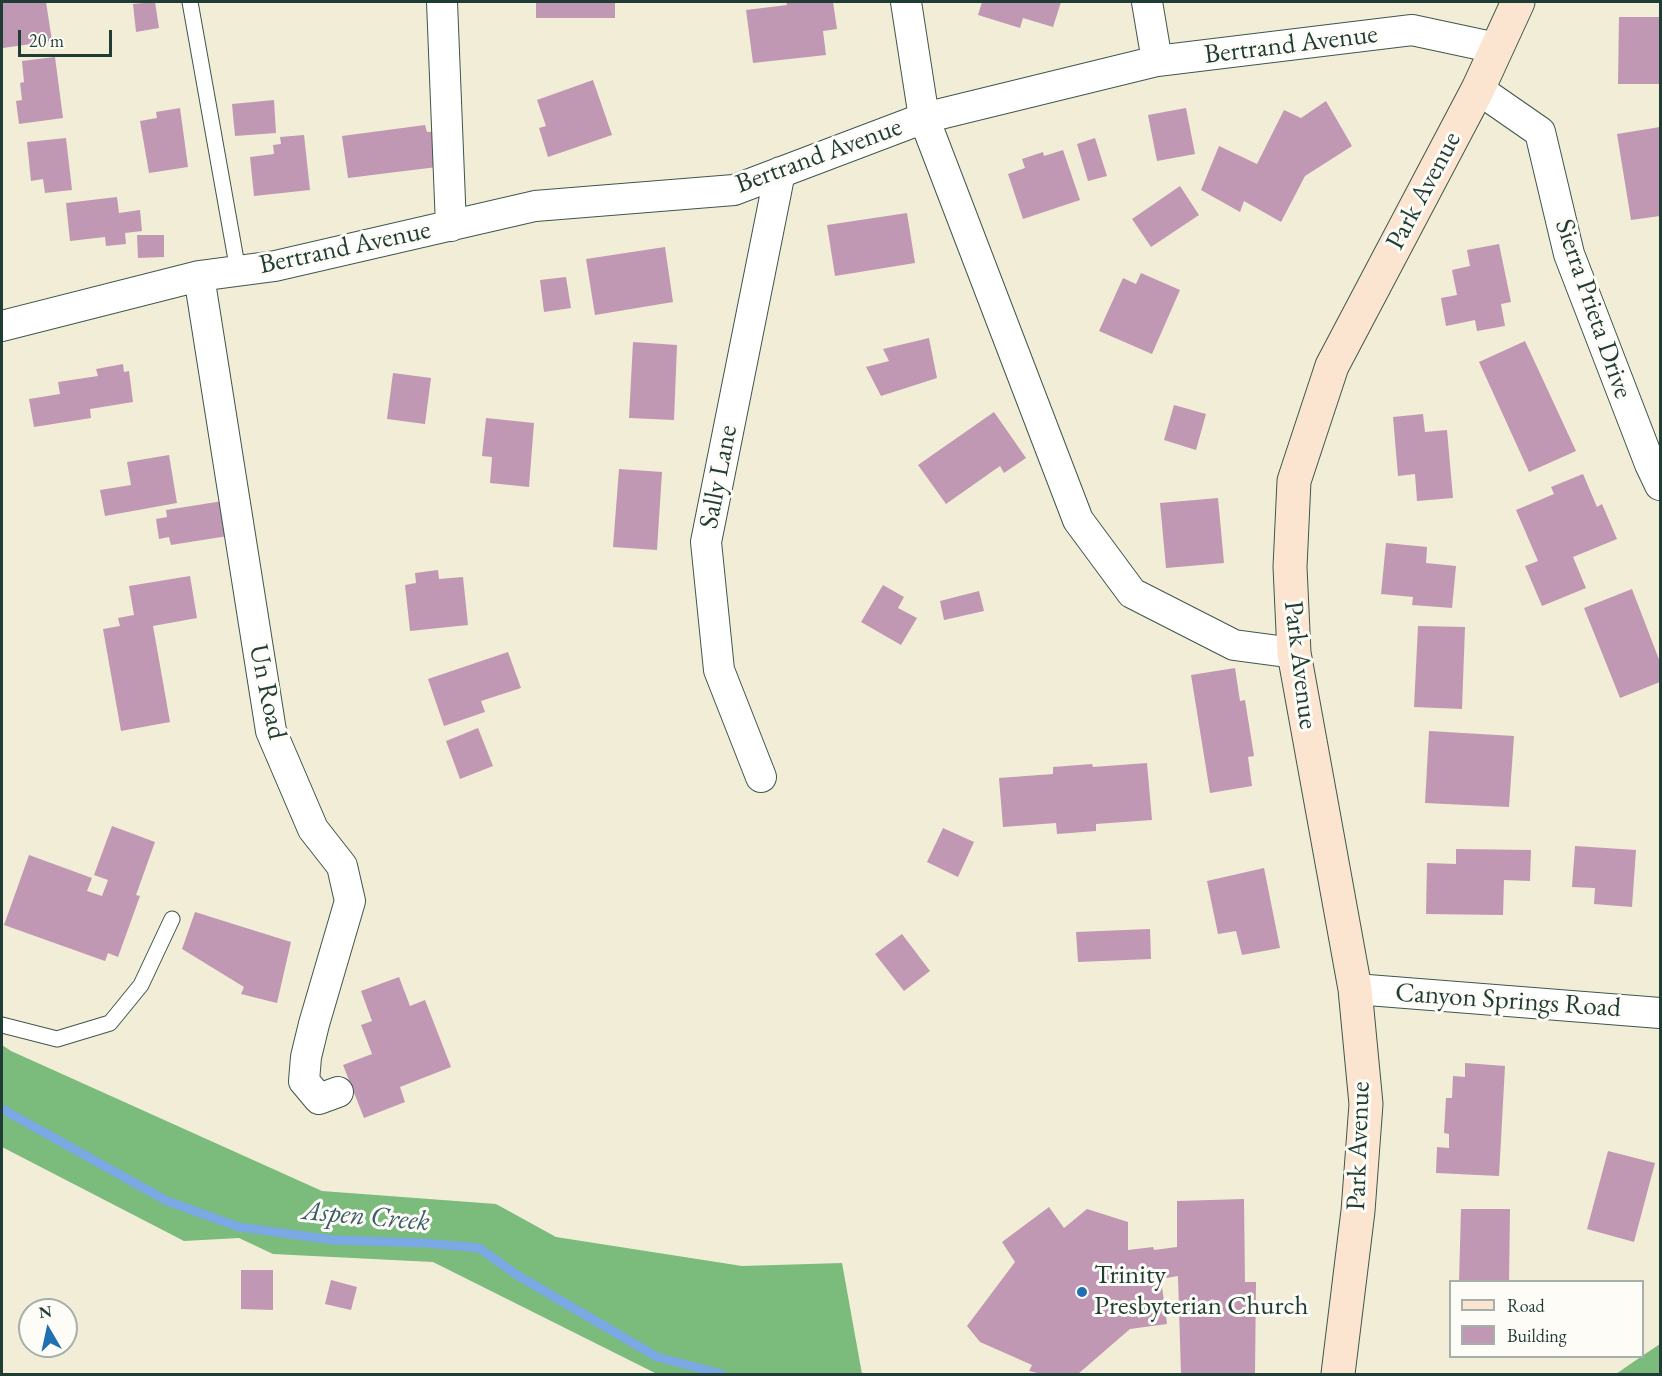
<!DOCTYPE html>
<style>
body{margin:0}
#map{position:relative;width:1662px;height:1376px;overflow:hidden;background:#f2edd7;font-family:"EB Garamond",serif}
canvas{display:block}
.frame{position:absolute;inset:0;border:3px solid #1f3d34;pointer-events:none}
.legend{position:absolute;left:1449px;top:1280px;width:195px;height:78px;box-sizing:border-box;background:#fdfcf7;border:2px solid #a4b0a9;margin:0;padding:8px 10px;list-style:none;font-size:18px;color:#1f3d34}
.legend li{display:flex;align-items:center;gap:12px;height:30px}
.legend b{width:30px;border:2px solid #a4b0a9}
.north{position:absolute;left:18px;top:1298px;width:60px;height:60px;box-sizing:border-box;background:#fdfcf7;border:2px solid #a4b0a9;border-radius:50%;rotate:351deg;font-size:16px;font-weight:700;line-height:24px;text-align:center;color:#1f3d34}
.north::after{content:'';display:block;margin:auto;width:21px;height:27px;background:#1f6fb2;clip-path:polygon(50% 0,100% 100%,50% 72%,0 100%)}
.scale{position:absolute;left:18px;top:30px;width:94px;height:27px;box-sizing:border-box;border:3px solid #1f3d34;border-top:0;padding-left:8px;font-size:18px;line-height:21px;white-space:nowrap;color:#1f3d34;-webkit-text-stroke:4px #fdfcf7;paint-order:stroke}
</style>
<div id="map">
<canvas width="1662" height="1376"></canvas>
<div class="frame"></div>
<ul class="legend">
<li><b style="height:8px;background:#fce5d0"></b>Road</li>
<li><b style="height:16px;background:#c098b3"></b>Building</li>
</ul>
<div class="north">N</div>
<div class="scale">20 m</div>
</div>
<script>
const ctx = document.querySelector('canvas').getContext('2d');
ctx.lineJoin = 'round';
function fillPath(path, color) {
  ctx.fillStyle = color;
  ctx.fill(path, 'evenodd');
}
function toPath(rows) {
  const path = new Path2D();
  for (const r of rows) {
    path.moveTo(r[0], r[1]);
    for (let i = 2; i < r.length; i += 2) path.lineTo(r[i], r[i + 1]);
  }
  return path;
}
function trace(path, color, width, dash) {
  ctx.strokeStyle = color;
  ctx.lineWidth = width;
  ctx.lineCap = dash ? 'butt' : 'round';
  ctx.setLineDash(dash || []);
  ctx.stroke(path);
}
function drawText(font, color, halo, rows, align = 'center') {
  ctx.font = font + ' "EB Garamond",serif';
  ctx.lineWidth = 6;
  ctx.setLineDash([]);
  ctx.textBaseline = 'middle';
  ctx.strokeStyle = halo;
  ctx.fillStyle = color;
  for (const [text, x, y, turn = 0] of rows) {
    ctx.save();
    ctx.translate(x, y);
    ctx.rotate((+turn || 0) * Math.PI / 180);
    ctx.textAlign = isNaN(turn) ? turn : align;
    if (halo) ctx.strokeText(text, 0, 0);
    ctx.fillText(text, 0, 0);
    ctx.restore();
  }
}
fillPath(toPath([
 [2,1045,11,1051,322,1191,496,1204,556,1237,742,1266,842,1263,862,1374,657,1374,433,1262,273,1254,239,1238,184,1241,2,1147],
 [1660,1344,1660,1374,1616,1374,1642,1356]
]), '#7bbb7b');
trace(toPath([
 [2,1109,167,1201,239,1227,333,1240,425,1243,479,1248,517,1275,657,1357,722,1374]
]), '#7aa9e4', 9);
fillPath(toPath([
 [2,2,46,2,52,41,3,48],
 [155,2,159,28,136,32,133,4],
 [536,2,615,2,615,18,536,18],
 [786,2,833,2,837,29,823,31,826,55,753,63,746,10,787,5],
 [982,2,1061,2,1053,27,1023,18,1020,28,978,15],
 [1619,17,1660,17,1660,84,1618,84],
 [55,57,63,118,19,124,16,101,22,100,20,83,24,82,22,61],
 [593,80,612,135,548,157,539,128,546,126,537,100],
 [274,100,276,133,235,136,232,104],
 [1326,101,1352,146,1305,176,1281,222,1244,201,1240,212,1201,190,1219,146,1257,164,1284,110,1301,118],
 [180,108,188,167,149,173,140,121,157,118,156,112],
 [1186,108,1195,154,1157,161,1148,115],
 [425,125,427,132,440,131,445,166,348,178,342,136],
 [1660,127,1660,216,1631,220,1617,134],
 [304,135,310,190,254,196,250,157,274,154,273,145,281,144,280,137],
 [66,138,72,190,45,193,43,179,31,181,27,142],
 [1095,138,1107,176,1088,181,1077,144],
 [1063,150,1080,200,1023,219,1008,174,1025,168,1022,159,1043,152,1044,156],
 [1180,186,1199,215,1151,247,1132,219],
 [117,197,119,213,140,210,142,231,125,233,126,244,106,246,105,237,70,241,66,203],
 [907,213,915,263,835,276,827,225],
 [137,235,164,235,164,257,138,258],
 [1499,244,1511,302,1501,304,1505,326,1477,331,1475,320,1446,326,1441,298,1457,295,1452,270,1470,266,1467,250],
 [665,247,673,302,595,315,586,259],
 [1141,273,1180,290,1152,354,1099,331,1123,278,1136,284],
 [566,277,571,308,544,312,540,280],
 [929,338,937,378,881,396,866,367,889,361,883,349],
 [1525,341,1576,451,1529,472,1479,362],
 [633,342,677,345,674,420,629,418],
 [123,364,124,372,129,371,133,402,90,409,91,418,34,427,29,399,60,394,58,382,98,376,96,369],
 [393,373,431,378,425,424,387,419],
 [1174,405,1206,414,1196,450,1164,440],
 [994,412,1026,458,1004,473,1000,466,946,504,918,465],
 [1423,414,1425,432,1447,430,1453,498,1417,501,1415,474,1398,476,1393,417],
 [486,418,534,423,529,487,490,483,492,457,482,456],
 [169,455,177,503,105,516,100,490,131,485,127,462],
 [619,469,662,472,657,550,613,547],
 [1583,474,1597,507,1602,504,1617,539,1573,557,1586,588,1542,606,1525,566,1538,561,1516,510,1554,494,1551,487],
 [1218,498,1224,563,1166,568,1160,503],
 [229,500,234,535,171,545,169,537,159,539,156,519,167,517,166,510],
 [1386,543,1427,547,1426,563,1456,566,1452,608,1412,605,1413,597,1381,594],
 [438,570,439,579,463,577,468,625,410,631,405,585,416,583,415,573],
 [190,576,197,618,153,626,170,722,121,731,103,629,120,626,118,618,134,615,129,586],
 [883,585,904,597,898,608,917,618,901,645,861,622],
 [1632,589,1660,662,1660,682,1620,698,1584,608],
 [979,591,984,611,944,620,940,601],
 [1418,626,1465,627,1462,709,1414,707],
 [508,652,521,688,481,701,485,712,444,726,428,679],
 [1235,668,1240,701,1245,700,1254,756,1248,757,1252,786,1210,793,1191,675],
 [478,728,493,766,460,779,446,741],
 [1429,731,1514,736,1509,807,1425,803],
 [1147,763,1152,820,1096,824,1096,831,1057,834,1056,823,1003,827,999,778,1053,774,1053,767,1092,764,1093,767],
 [112,826,155,842,136,895,140,896,118,957,108,953,105,961,4,925,29,855,92,878,87,891,102,896,108,880,94,875],
 [943,828,974,842,958,877,927,862],
 [1575,846,1636,850,1632,907,1594,904,1595,888,1572,887],
 [1456,849,1531,850,1530,881,1504,880,1503,915,1426,914,1427,863,1456,864],
 [1264,868,1280,948,1242,955,1236,931,1218,934,1207,881],
 [195,912,291,942,277,1003,241,994,244,987,182,949],
 [1150,929,1151,959,1078,962,1076,932],
 [902,934,930,971,904,991,875,954],
 [399,977,410,1006,425,1000,451,1067,400,1087,405,1102,364,1118,343,1065,372,1054,361,1025,372,1021,361,991],
 [1465,1063,1505,1066,1499,1176,1436,1173,1437,1147,1449,1148,1449,1134,1444,1133,1446,1098,1452,1098,1453,1076,1465,1077],
 [1608,1151,1655,1163,1634,1242,1587,1229],
 [1244,1199,1245,1282,1256,1282,1255,1373,1181,1374,1178,1276,1161,1279,1167,1324,1130,1329,1078,1374,1042,1374,1029,1371,1032,1365,980,1342,967,1326,1015,1262,1002,1242,1049,1207,1064,1228,1087,1209,1128,1222,1128,1250,1153,1247,1154,1250,1177,1247,1177,1201],
 [1461,1209,1510,1209,1509,1282,1459,1282],
 [241,1270,273,1270,273,1310,241,1309],
 [331,1280,357,1287,351,1310,325,1304]
]), '#c098b3');
const lane = toPath([
 [190,2,238,271],
 [2,1025,57,1039,110,1023,141,985,172,919]
]);
const street = toPath([
 [442,2,451,226],
 [906,2,924,118,1078,520,1132,593,1234,645,1294,653],
 [1147,2,1157,61],
 [1478,89,1540,132,1569,254,1650,464,1660,485],
 [199,276,271,731,313,829,342,866,350,901,314,1024,306,1057,304,1081,319,1099,338,1092],
 [2,326,199,276,275,266,535,206,734,190,924,118,1157,61,1412,30,1496,48],
 [761,777,719,670,706,542,780,172],
 [1355,989,1660,1013]
]);
const secondary = toPath([
 [1338,1374,1358,1211,1366,1104,1355,989,1294,653,1290,567,1294,481,1332,366,1478,89,1518,2]
]);
trace(lane, '#3f574c', 17);
trace(street, '#3f574c', 32);
trace(secondary, '#3f574c', 35);
trace(lane, '#fff', 15);
trace(street, '#fff', 30);
trace(secondary, '#fce5d0', 33);
for (const [x, y, r, color] of [
 [1082,1292,6,"#1f6fb2"]
]) {
  const dot = new Path2D();
  dot.arc(x, y, r, 0, 2 * Math.PI);
  ctx.fillStyle = color;
  ctx.fill(dot);
  trace(dot, '#fdfcf7', 2);
}
drawText('27px', '#1f3d34', '#fdfcf7', [
 ["Bertrand Avenue",1291,45,-7],
 ["Bertrand Avenue",819,156,-20],
 ["Park Avenue",1424,191,-62],
 ["Bertrand Avenue",345,248,-12],
 ["Sierra Prieta Drive",1593,309,71],
 ["Sally Lane",719,477,-79],
 ["Park Avenue",1300,665,83],
 ["Un Road",267,692,78],
 ["Canyon Springs Road",1508,1001,4],
 ["Park Avenue",1359,1146,-88]
]);
drawText('27px', '#1f3d34', '#fdfcf7', [
 ["Trinity",1094,1276],
 ["Presbyterian Church",1094,1307]
], 'left');
drawText('italic 28px', '#3a5d69', '#fdfcf7', [
 ["Aspen Creek",366,1217,5]
]);
</script>
